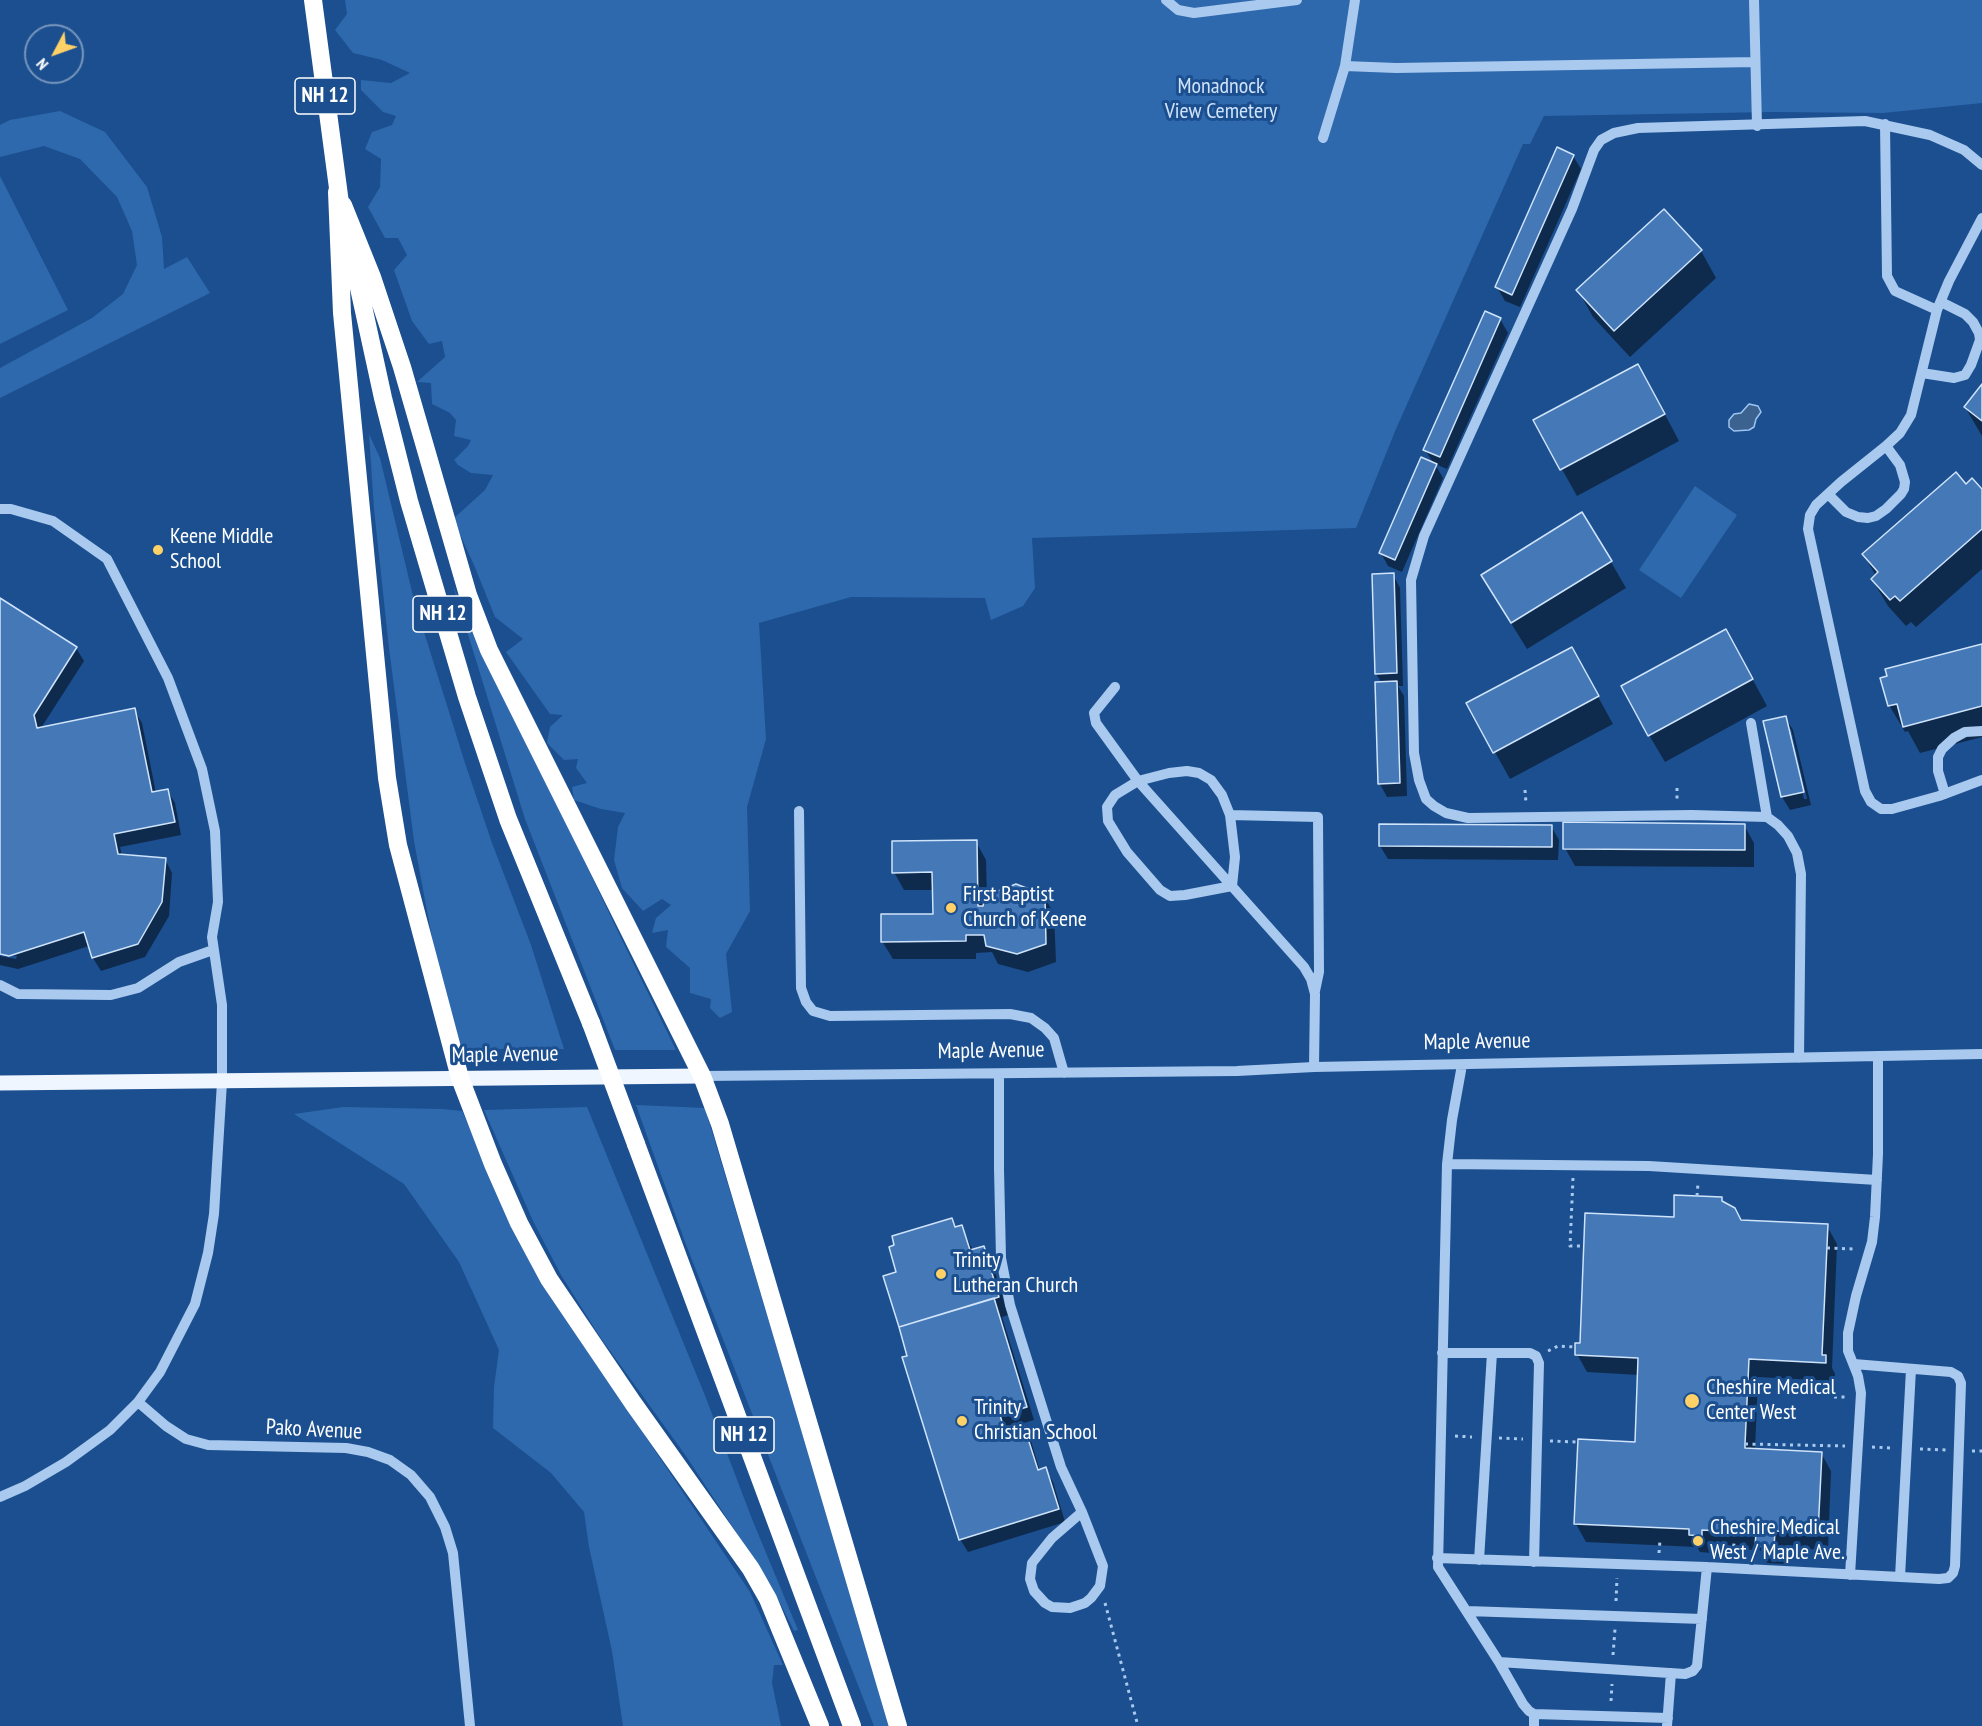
<!DOCTYPE html>
<style>
body{margin:0}
#map{position:relative;width:1982px;height:1726px;overflow:hidden;background:#1b4f8f;font-family:"PT Sans Narrow",sans-serif}
canvas{display:block}
.north{position:absolute;left:24px;top:24px;width:60px;height:60px;box-sizing:border-box;background:#1b4f8f;border:2px solid #7695bc;border-radius:50%;rotate:229deg;font-size:16px;font-weight:700;line-height:24px;text-align:center;color:#fff}
.north::after{content:'';display:block;margin:auto;width:21px;height:27px;background:#ffd166;clip-path:polygon(50% 0,100% 100%,50% 72%,0 100%)}
</style>
<div id="map">
<canvas width="1982" height="1726"></canvas>
<div class="north">N</div>
</div>
<script>
const ctx = document.querySelector('canvas').getContext('2d');
ctx.lineJoin = 'round';
function fillPath(path, color) {
  ctx.fillStyle = color;
  ctx.fill(path, 'evenodd');
}
function toPath(rows) {
  const path = new Path2D();
  for (const r of rows) {
    path.moveTo(r[0], r[1]);
    for (let i = 2; i < r.length; i += 2) path.lineTo(r[i], r[i + 1]);
  }
  return path;
}
function trace(path, color, width, dash) {
  ctx.strokeStyle = color;
  ctx.lineWidth = width;
  ctx.lineCap = dash ? 'butt' : 'round';
  ctx.setLineDash(dash || []);
  ctx.stroke(path);
}
function drawText(font, color, halo, rows, align = 'center') {
  ctx.font = font + ' "PT Sans Narrow",sans-serif';
  ctx.lineWidth = 6;
  ctx.setLineDash([]);
  ctx.textBaseline = 'middle';
  ctx.strokeStyle = halo;
  ctx.fillStyle = color;
  for (const [text, x, y, turn = 0] of rows) {
    ctx.save();
    ctx.translate(x, y);
    ctx.rotate((+turn || 0) * Math.PI / 180);
    ctx.textAlign = isNaN(turn) ? turn : align;
    if (halo) ctx.strokeText(text, 0, 0);
    ctx.fillText(text, 0, 0);
    ctx.restore();
  }
}
fillPath(toPath([
 [345,0,1982,0,1982,103,1883,113,1772,112,1544,116,1530,144,1523,144,1396,429,1356,528,1032,538,1035,588,1023,606,991,620,985,598,851,597,759,623,766,739,747,807,750,911,726,954,732,1012,720,1018,710,1008,711,999,690,993,690,968,666,947,668,930,652,933,656,918,671,905,662,899,643,911,622,888,614,860,618,827,625,813,601,809,574,800,572,787,587,783,576,768,578,759,564,760,547,743,550,727,563,715,550,714,506,652,523,639,495,617,474,565,453,519,485,490,493,475,471,473,458,465,454,460,468,446,471,440,454,436,456,420,450,413,432,404,431,383,417,382,445,357,442,341,429,344,412,321,394,270,407,255,398,238,385,238,368,207,380,187,381,159,365,149,372,132,392,125,396,116,383,112,361,90,361,80,391,83,410,73,382,60,353,53,335,30,347,14],
 [60,111,105,132,147,187,162,237,164,269,187,257,210,293,0,398,0,368,92,318,123,294,137,265,132,231,117,197,80,159,44,146,0,157,0,125,10,120],
 [0,176,68,310,0,344],
 [369,434,380,458,414,600,465,763,492,843,531,945,564,1049,462,1049,452,1023,433,943,414,841,389,648,374,509],
 [1695,486,1737,515,1681,598,1639,570],
 [453,586,622,940,676,1050,615,1050,525,819],
 [636,1105,705,1108,890,1726,874,1726,685,1242],
 [343,1107,443,1109,462,1111,539,1278,750,1592,783,1665,774,1665,772,1683,781,1726,623,1726,612,1651,589,1547,584,1512,551,1473,493,1428,494,1387,499,1350,459,1262,404,1184,294,1114],
 [587,1107,706,1398,752,1519,798,1630,794,1631,772,1587,686,1456,600,1337,561,1275,533,1221,484,1110]
]), '#2e69ad');
const water = toPath([
 [1749,404,1758,406,1761,412,1756,419,1754,427,1749,430,1734,431,1729,427,1729,420,1734,414,1741,413,1749,404]
]);
fillPath(water, '#3c6290');
trace(water, '#9cc4f0', 1.5);
fillPath(toPath([
 [1573,156,1581,169,1520,307,1505,301,1497,287],
 [1664,211,1701,251,1716,278,1630,357,1593,317,1578,290],
 [1500,319,1508,333,1447,469,1435,464,1443,478,1402,572,1388,566,1381,553,1434,464,1425,450],
 [1982,386,1982,436,1965,407],
 [1653,392,1679,441,1577,496,1535,421],
 [1966,486,1982,491,1982,569,1916,627,1911,622,1906,626,1888,606,1872,579,1876,576,1864,555],
 [1611,562,1626,588,1527,649,1498,602],
 [1393,575,1400,588,1403,686,1398,686,1404,696,1407,796,1387,797,1380,784,1382,683,1376,674],
 [0,599,76,648,84,661,41,728,134,710,142,723,156,793,167,790,175,803,181,835,120,847,122,856,165,859,172,873,169,916,145,957,101,971,93,958,89,946,18,969,0,965,0,956,16,959,17,956,0,953],
 [1982,645,1982,737,1920,753,1908,731,1905,732,1889,705],
 [1741,658,1767,706,1665,762,1649,735],
 [1586,675,1613,724,1510,779,1468,704],
 [1785,717,1793,730,1811,805,1790,810,1782,797],
 [1788,729,1791,729,1807,799,1804,799],
 [1744,825,1754,843,1754,867,1575,866,1565,848],
 [1551,826,1559,840,1558,860,1388,859,1380,846],
 [976,842,986,860,987,897,1044,896,1054,914,1056,962,1028,972,998,964,992,952,976,953,976,959,893,959,882,941,934,915,934,890,904,890,894,872],
 [1721,1199,1742,1222,1827,1226,1837,1244,1832,1368,1835,1374,1835,1381,1758,1377,1755,1450,1821,1453,1831,1471,1828,1550,1784,1548,1784,1564,1767,1563,1760,1550,1711,1548,1711,1553,1700,1552,1697,1547,1586,1542,1576,1524,1636,1443,1639,1375,1587,1372,1577,1354,1581,1345,1675,1218],
 [952,1220,956,1228,961,1227,973,1250,983,1248,993,1265,1008,1315,1002,1317,1034,1420,1006,1428,1008,1433,1024,1428,1031,1441,1040,1471,1045,1469,1053,1482,1065,1522,968,1552,960,1539,909,1357,898,1273]
]), '#0007');
const building = toPath([
 [1557,147,1574,155,1512,295,1495,287,1557,147],
 [1664,209,1702,250,1614,331,1576,290,1664,209],
 [1485,311,1501,318,1440,457,1423,450,1485,311],
 [1638,364,1665,414,1560,470,1533,420,1638,364],
 [1982,384,1982,421,1964,407,1982,384],
 [1421,457,1437,464,1395,560,1379,553,1421,457],
 [1956,472,1966,484,1972,478,1982,489,1982,529,1900,601,1895,596,1890,600,1871,579,1878,572,1862,554,1956,472],
 [1582,512,1612,561,1511,623,1481,575,1582,512],
 [1394,573,1397,673,1375,674,1372,574,1394,573],
 [0,598,77,647,34,715,37,728,135,708,152,792,168,789,175,822,114,834,118,854,166,858,162,902,138,944,92,958,84,932,9,956,0,954,0,598],
 [1726,629,1753,679,1648,736,1621,686,1726,629],
 [1982,644,1982,706,1903,727,1897,704,1888,706,1880,678,1887,676,1885,669,1982,644],
 [1572,647,1599,696,1493,753,1466,703,1572,647],
 [1397,681,1400,783,1378,784,1375,682,1397,681],
 [1786,716,1804,792,1781,797,1763,721,1786,716],
 [1563,822,1745,824,1745,850,1563,849,1563,822],
 [1379,824,1552,825,1552,847,1379,846,1379,824],
 [977,840,978,906,983,906,985,896,1016,884,1045,895,1046,944,1017,954,986,946,984,935,966,935,966,941,881,942,881,914,933,914,932,872,892,873,892,841,977,840],
 [1674,1195,1722,1197,1722,1201,1735,1208,1741,1220,1828,1224,1822,1355,1826,1355,1826,1363,1749,1359,1745,1444,1745,1448,1822,1452,1818,1533,1775,1531,1774,1547,1755,1546,1756,1533,1702,1530,1702,1536,1689,1535,1689,1529,1574,1524,1578,1439,1635,1442,1638,1358,1575,1355,1575,1343,1580,1343,1585,1213,1674,1217,1674,1195],
 [952,1218,955,1227,962,1225,970,1250,984,1246,999,1297,899,1327,883,1276,896,1272,889,1247,894,1245,892,1236,952,1218],
 [994,1298,1027,1407,1000,1415,1005,1432,1024,1426,1038,1470,1046,1467,1059,1509,959,1540,902,1357,907,1356,899,1327,994,1298]
]);
fillPath(building, '#4478b7');
trace(building, '#cfe3fa', 1.5);
trace(toPath([
 [1677,788,1677,801],
 [1525,790,1526,803],
 [1573,1178,1570,1246,1584,1246],
 [1697,1196,1698,1183],
 [1827,1248,1855,1249],
 [1548,1351,1558,1346,1575,1347],
 [1834,1397,1847,1397],
 [1455,1436,1472,1437],
 [1499,1438,1523,1439],
 [1550,1441,1578,1442],
 [1745,1444,1845,1446],
 [1872,1447,1892,1448],
 [1920,1449,1946,1450],
 [1972,1451,1982,1451],
 [1659,1553,1660,1540],
 [1733,1554,1734,1543],
 [1616,1601,1617,1578],
 [1105,1603,1138,1726],
 [1613,1655,1615,1629],
 [1611,1701,1612,1684]
]), '#a9c9ee', 3, [3, 4.5]);
trace(toPath([
 [1166,0,1178,10,1194,13,1297,0],
 [1754,0,1757,126],
 [1345,66,1396,68,1755,62],
 [1885,124,1887,276,1895,291,1937,310],
 [1323,138,1345,66,1355,0],
 [1982,218,1949,281,1937,310,1911,415,1900,433,1886,446,1841,482,1816,505,1810,515,1808,529,1865,791,1871,802,1881,809,1892,809,1939,796,1982,780],
 [1922,373,1954,378,1965,375,1971,365,1980,340,1979,333,1973,322,1965,314,1941,302],
 [1828,494,1846,512,1858,517,1868,518,1876,516,1886,509,1901,494,1904,489,1905,482,1900,465,1886,446],
 [0,509,11,509,53,521,107,559,168,678,202,769,215,831,218,902,212,937,222,1005,222,1082,214,1214,208,1253,195,1304,160,1372,138,1402,110,1430,66,1462,25,1486,0,1497],
 [1115,687,1094,713,1096,723,1138,781,1304,967,1311,979,1315,994,1314,1067],
 [1751,723,1767,817,1778,825,1788,836,1797,853,1801,874,1799,1058],
 [1187,771,1199,773,1211,780,1222,795,1230,815,1235,857,1232,886,1185,895,1170,896,1160,890,1127,852,1108,821,1107,807,1115,795,1138,781,1169,773,1187,771],
 [1945,794,1938,771,1938,757,1942,749,1954,738,1965,732,1982,731],
 [799,811,801,988,806,1002,813,1011,830,1016,1010,1014,1031,1018,1045,1028,1054,1038,1064,1073],
 [1230,815,1318,817,1319,972,1315,991],
 [1767,817,1692,815,1468,818,1446,813,1434,806,1426,799,1419,780,1414,753,1411,580,1424,536,1572,209,1594,150,1601,140,1614,133,1638,128,1865,121,1930,135,1964,150,1982,165],
 [0,985,18,994,111,995,138,988,179,962,213,950],
 [1462,1065,1452,1120,1447,1164,1438,1567,1499,1662,1685,1674,1693,1671,1697,1666,1707,1567],
 [999,1074,999,1169,1001,1258,1010,1305,1061,1467,1082,1512,1103,1566,1100,1586,1091,1598,1085,1603,1070,1608,1052,1607,1045,1603,1034,1591,1030,1579,1032,1563,1052,1538,1082,1512],
 [702,1076,1237,1071,1314,1067,1982,1054],
 [1447,1164,1649,1166,1877,1180],
 [1442,1353,1530,1353,1536,1356,1539,1363,1534,1562],
 [138,1402,166,1426,186,1439,208,1445,346,1448,368,1452,390,1460,411,1475,430,1497,445,1527,453,1553,470,1726],
 [1437,1558,1707,1567,1939,1579,1948,1578,1953,1573,1955,1566,1961,1383,1958,1376,1951,1372,1854,1364],
 [1479,1560,1492,1353],
 [1850,1575,1861,1393,1858,1376,1848,1351,1848,1333,1856,1296,1872,1242,1875,1217,1878,1154,1878,1056],
 [1900,1577,1911,1369],
 [1467,1611,1702,1619],
 [1499,1662,1523,1704,1529,1711,1534,1714],
 [1534,1726,1534,1714,1668,1718],
 [1667,1726,1671,1673]
]), '#a9c9ee', 10);
trace(toPath([
 [0,1083,702,1076]
]), '#f0f6ff', 15);
trace(toPath([
 [313,0,340,203],
 [337,192,342,313,387,778,398,845,460,1078,493,1164,519,1223,549,1279,633,1403,751,1569,768,1599,820,1726],
 [343,205,372,277,402,367,468,595,489,650,702,1076,720,1124,898,1726],
 [349,242,383,398,409,501,467,697,508,819,591,1023],
 [636,1144,852,1726]
]), '#fff', 18);
trace(toPath([
 [591,1023,636,1144]
]), '#fff', 18);
for (const [x, y, r, color] of [
 [158,550,6,"#ffd166"],
 [951,908,6,"#ffd166"],
 [941,1274,6,"#ffd166"],
 [1692,1401,8,"#ffd166"],
 [962,1421,6,"#ffd166"],
 [1698,1541,6,"#ffd166"]
]) {
  const dot = new Path2D();
  dot.arc(x, y, r, 0, 2 * Math.PI);
  ctx.fillStyle = color;
  ctx.fill(dot);
  trace(dot, '#1b4f8f', 2);
}
for (const [x, y, w] of [
 [325,96,60],
 [443,614,60],
 [744,1435,60]
]) {
  const box = new Path2D();
  box.roundRect(x - w / 2, y - 18, w, 36, 4.5);
  ctx.fillStyle = '#1b4f8f';
  ctx.fill(box);
  trace(box, '#fff', 1.5);
}
drawText('bold 21px', '#fff', null, [
 ["NH 12",325,96],
 ["NH 12",443,614],
 ["NH 12",744,1435]
]);
drawText('22px', '#cfe3fa', '#1b4f8f', [
 ["Monadnock",1221,87],
 ["View Cemetery",1221,112]
]);
drawText('22px', '#fff', '#1b4f8f', [
 ["Keene Middle",170,537],
 ["School",170,562],
 ["First Baptist",963,895],
 ["Church of Keene",963,920],
 ["Trinity",953,1261],
 ["Lutheran Church",953,1286],
 ["Cheshire Medical",1706,1388],
 ["Center West",1706,1413],
 ["Trinity",974,1408],
 ["Christian School",974,1433],
 ["Cheshire Medical",1710,1528],
 ["West / Maple Ave.",1710,1553]
], 'left');
drawText('22px', '#fff', '#1b4f8f', [
 ["Maple Avenue",1477,1042,-1],
 ["Maple Avenue",991,1051,-1],
 ["Maple Avenue",505,1055,-1],
 ["Pako Avenue",314,1430,3]
]);
</script>
